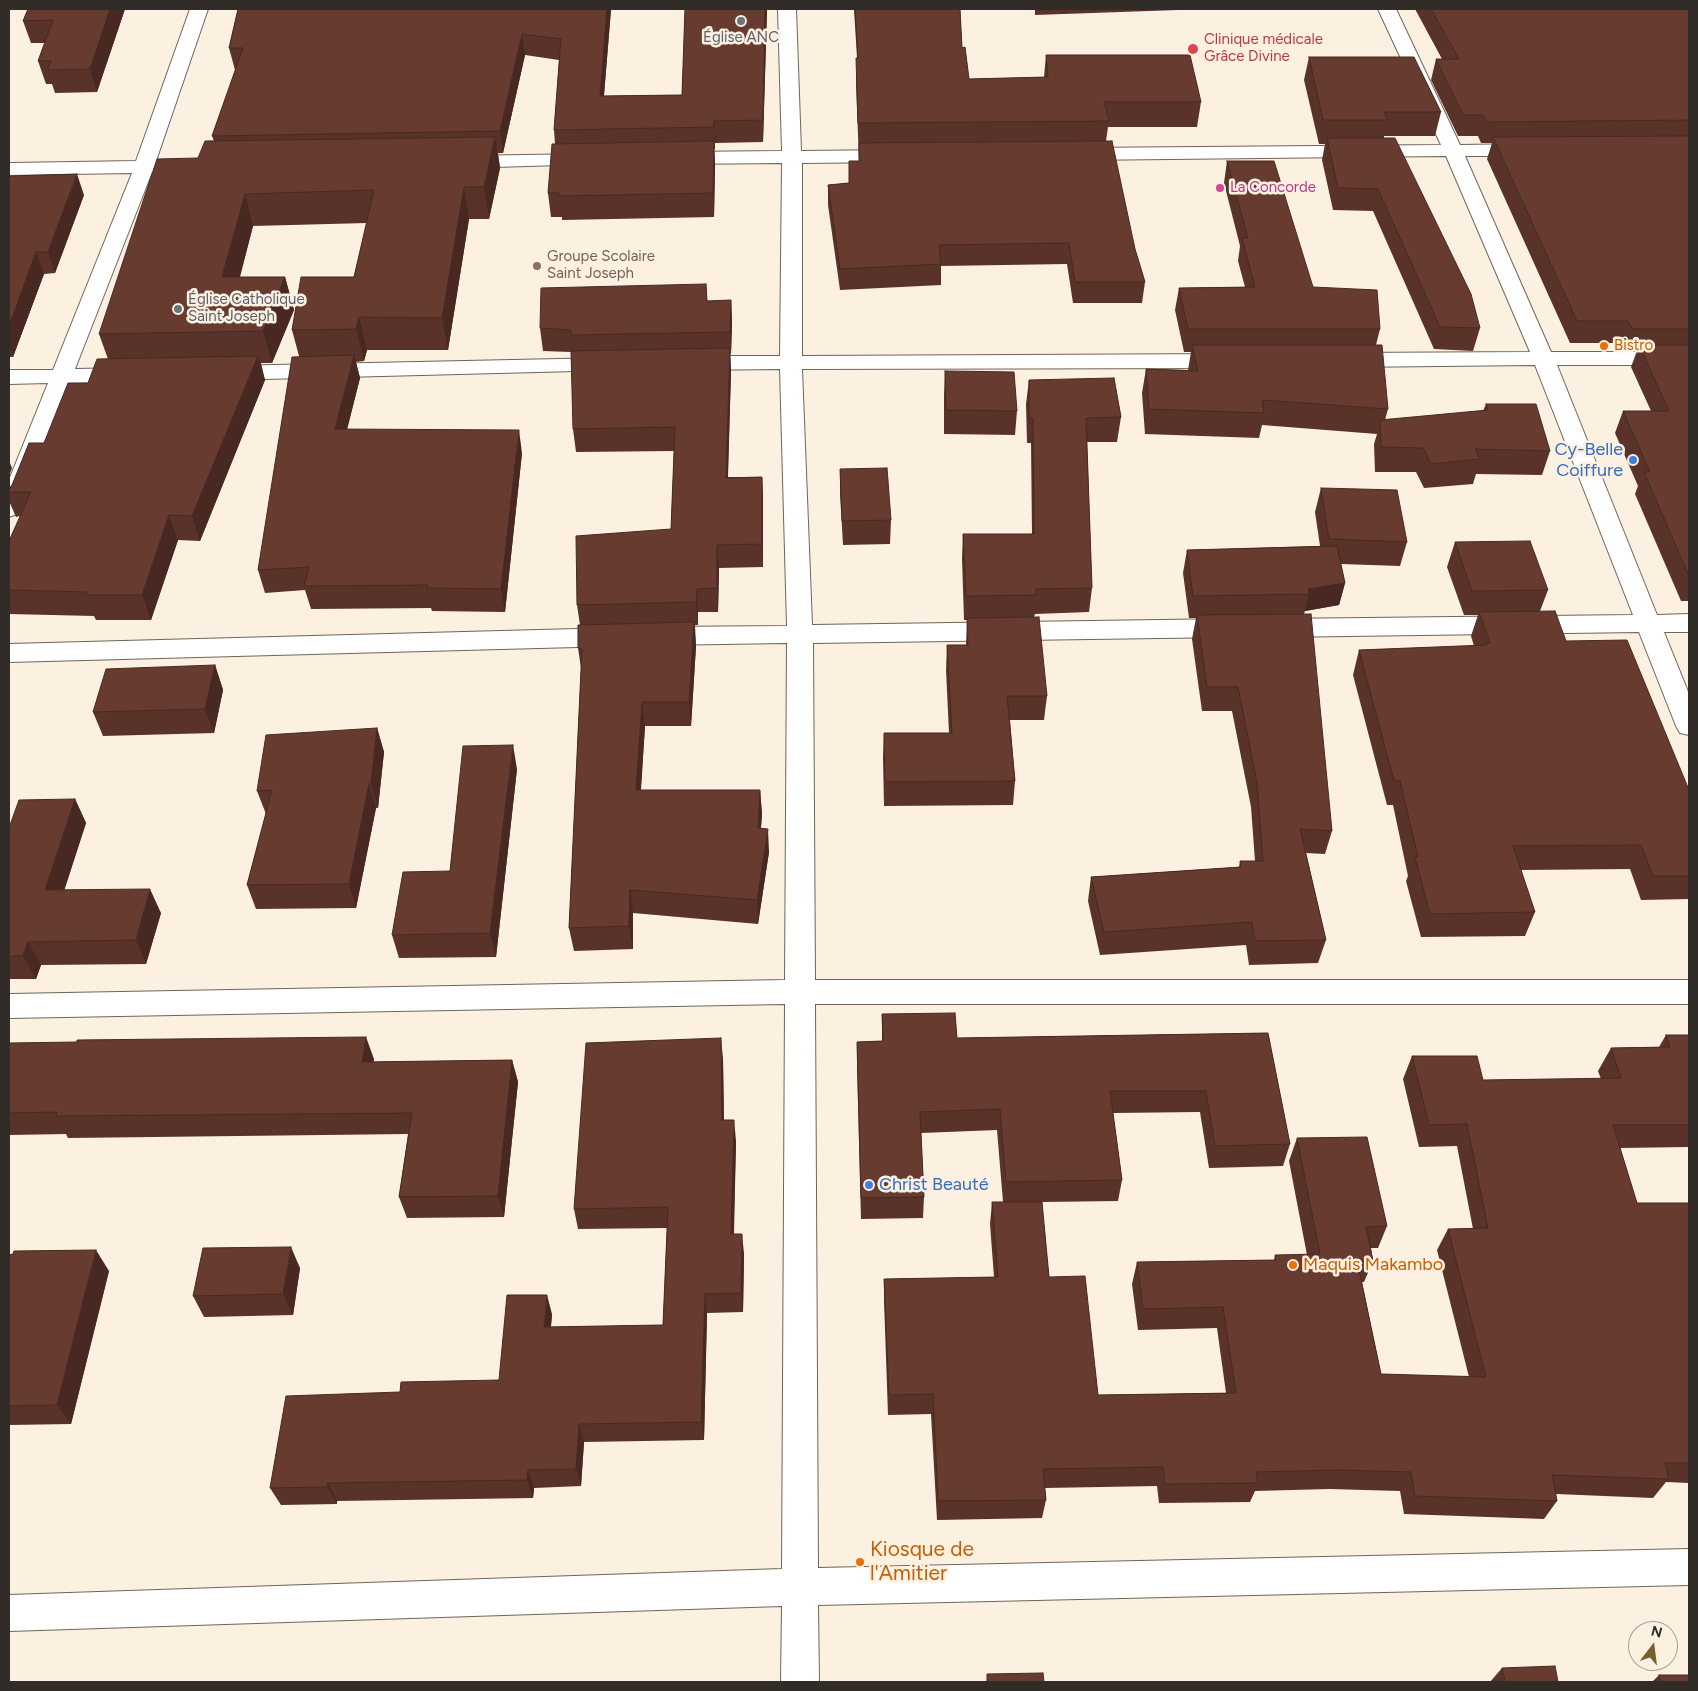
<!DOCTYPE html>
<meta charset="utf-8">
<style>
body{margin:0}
#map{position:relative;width:1698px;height:1691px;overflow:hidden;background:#fcf0e1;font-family:Figtree,sans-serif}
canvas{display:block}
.frame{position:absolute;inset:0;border:10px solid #312c27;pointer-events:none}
.north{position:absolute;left:1628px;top:1621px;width:50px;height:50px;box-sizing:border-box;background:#fcf0e1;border:1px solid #aba297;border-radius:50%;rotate:15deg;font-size:14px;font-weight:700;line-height:20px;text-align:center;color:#312c27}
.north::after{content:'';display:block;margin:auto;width:18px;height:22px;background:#786031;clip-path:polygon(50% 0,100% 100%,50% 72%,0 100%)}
</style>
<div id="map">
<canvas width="1698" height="1691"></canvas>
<div class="frame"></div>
<div class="north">N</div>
</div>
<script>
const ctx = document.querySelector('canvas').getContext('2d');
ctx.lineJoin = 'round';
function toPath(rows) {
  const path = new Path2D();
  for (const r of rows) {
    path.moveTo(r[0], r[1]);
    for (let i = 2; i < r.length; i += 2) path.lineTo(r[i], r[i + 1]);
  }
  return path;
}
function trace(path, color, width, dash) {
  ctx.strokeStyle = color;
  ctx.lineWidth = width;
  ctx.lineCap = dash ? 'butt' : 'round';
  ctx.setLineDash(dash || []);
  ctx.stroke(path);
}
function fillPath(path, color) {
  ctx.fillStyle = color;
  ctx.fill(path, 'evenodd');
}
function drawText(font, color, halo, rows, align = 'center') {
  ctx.font = font + ' Figtree,sans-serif';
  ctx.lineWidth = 5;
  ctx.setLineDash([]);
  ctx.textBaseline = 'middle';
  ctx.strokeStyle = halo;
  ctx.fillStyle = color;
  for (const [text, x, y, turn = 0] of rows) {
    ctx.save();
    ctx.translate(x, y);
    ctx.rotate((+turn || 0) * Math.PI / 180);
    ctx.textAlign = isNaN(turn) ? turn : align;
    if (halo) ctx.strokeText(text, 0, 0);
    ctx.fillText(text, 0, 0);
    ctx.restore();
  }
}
const minor = toPath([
 [190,9,208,9,156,161,193,160,200,162,203,166,200,170,193,172,152,172,75,369,128,368,136,370,139,375,136,380,128,382,70,383,21,509,17,514,9,517,9,480,48,383,9,384,9,370,53,370,132,173,9,175,9,163,136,161,190,9],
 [778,9,796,9,801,151,895,150,902,152,905,156,902,160,895,162,802,163,802,356,1228,354,1236,356,1239,361,1236,366,1228,368,802,369,812,625,1230,619,1239,622,1242,628,1239,634,1230,637,813,643,815,980,1689,980,1689,1004,815,1004,818,1568,1689,1549,1689,1585,818,1605,819,1682,781,1682,782,1606,9,1631,9,1595,782,1569,785,1004,9,1018,9,994,785,980,787,643,658,645,649,642,645,636,649,630,658,627,787,626,780,369,693,370,685,368,682,363,685,358,693,356,780,356,782,163,678,164,671,162,668,158,671,154,678,152,782,151,778,9],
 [1378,9,1396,9,1460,145,1528,144,1535,146,1538,150,1535,154,1528,156,1465,156,1551,352,1689,352,1689,365,1557,365,1657,615,1689,614,1689,632,1664,632,1689,694,1689,735,1680,733,1676,726,1639,632,1276,637,1267,634,1264,628,1267,622,1276,619,1633,615,1535,365,1346,367,1338,365,1335,360,1338,355,1346,353,1530,352,1446,156,1078,160,1071,158,1068,154,1071,150,1078,148,1441,145,1378,9],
 [588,154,595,156,598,160,595,164,461,168,454,166,451,162,454,158,461,156,588,154],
 [608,358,616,360,619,365,616,370,226,380,218,378,215,373,218,368,226,366,608,358],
 [615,628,624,631,628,637,624,643,615,646,9,662,9,644,615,628]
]);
trace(minor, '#6f6559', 2);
fillPath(minor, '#fff');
fillPath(toPath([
 [28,9,125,9,97,92,55,93,52,84,46,84,38,61,45,43,31,43,23,21],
 [238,9,632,9,611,10,604,96,682,95,685,9,767,9,763,142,715,143,715,149,714,149,715,165,714,217,562,220,562,217,551,217,548,193,555,144,554,130,559,60,525,55,503,153,498,153,500,168,489,219,469,219,448,350,367,350,364,361,356,362,360,378,347,430,522,453,505,612,432,611,431,608,311,609,305,590,265,593,258,570,299,356,292,330,354,277,367,223,253,226,240,277,285,277,294,310,272,363,261,363,265,380,200,541,178,540,151,620,96,620,94,616,9,614,9,541,20,516,16,517,9,501,9,489,12,485,88,383,108,359,99,334,198,158,214,141,212,136,236,70,235,70,229,48],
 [854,9,960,9,962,48,969,79,1044,77,1046,55,1201,102,1197,127,1108,127,1106,141,1135,249,1145,282,1142,303,1073,303,1067,264,941,266,941,285,840,290,828,205,828,185,849,183,849,161,859,161,856,83,857,58],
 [1029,9,1206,9,1035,15,1035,9],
 [1415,9,1689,9,1689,601,1681,601,1635,494,1638,486,1615,433,1623,411,1651,411,1631,367,1637,351,1624,351,1620,343,1570,343,1487,159,1492,143,1481,143,1478,136,1458,136,1431,80,1436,59,1442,59],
 [1309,57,1441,112,1435,136,1384,136,1384,138,1480,328,1473,351,1434,349,1373,211,1333,210,1322,160,1325,144,1319,144,1304,80],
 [1227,161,1313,287,1380,329,1376,345,1388,409,1385,420,1483,411,1486,404,1550,451,1542,475,1476,474,1473,484,1424,488,1416,472,1375,472,1374,444,1377,434,1262,425,1259,438,1145,434,1142,393,1146,369,1188,370,1191,352,1184,352,1175,310,1179,288,1245,287,1238,261,1240,246,1224,183],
 [9,176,84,195,55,273,44,274,13,357,9,357],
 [706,284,707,301,731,300,732,322,731,354,730,354,731,371,728,477,762,477,763,500,763,567,719,568,718,612,698,612,698,625,695,625,696,646,691,726,645,726,641,790,760,790,762,814,761,828,769,852,758,924,633,913,633,949,574,951,569,928,581,668,578,648,580,625,577,605,671,529,674,451,576,452,573,429,571,352,543,351,540,328],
 [945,371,1017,411,1015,435,944,434,944,395],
 [1029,380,1121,417,1117,442,1087,442,1092,588,1089,612,1035,614,1034,617,1047,696,1044,720,1010,720,1015,781,1013,805,884,806,883,757,884,733,949,733,946,670,947,645,966,645,967,620,964,620,962,558,963,534,1032,534,1031,443,1027,443,1026,404],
 [840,469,891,520,890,544,843,545,840,493],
 [1321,488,1407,542,1400,566,1341,564,1345,583,1339,605,1305,611,1304,614,1332,831,1325,854,1306,853,1326,940,1318,963,1249,965,1246,945,1100,955,1088,901,1091,877,1239,867,1240,861,1255,861,1251,807,1232,711,1202,711,1192,639,1196,618,1189,618,1183,573,1187,550,1320,546,1315,512],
 [1455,542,1548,590,1540,611,1566,641,1689,790,1689,899,1641,900,1630,869,1521,870,1535,912,1525,936,1421,937,1406,881,1408,876,1393,805,1387,805,1353,675,1359,650,1474,646,1471,636,1478,615,1464,615,1447,567],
 [215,665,223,690,214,733,103,736,93,712],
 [377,728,384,752,378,808,376,808,356,908,256,909,247,885,266,814,257,791],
 [517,769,496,957,399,958,392,935,450,871],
 [75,799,86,823,64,890,161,913,146,964,41,965,36,979,9,979,9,828],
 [882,1014,957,1038,1268,1033,1290,1144,1283,1166,1209,1168,1200,1112,1113,1113,1122,1180,1118,1201,1042,1202,1049,1277,1098,1395,1226,1393,1217,1328,1138,1330,1132,1284,1137,1262,1274,1260,1275,1255,1307,1255,1289,1161,1297,1138,1387,1226,1378,1248,1371,1248,1373,1261,1364,1282,1362,1282,1381,1374,1469,1377,1437,1250,1448,1229,1473,1229,1457,1146,1419,1147,1403,1079,1412,1056,1483,1080,1601,1079,1598,1071,1611,1048,1659,1047,1666,1035,1689,1035,1689,1147,1620,1148,1637,1203,1689,1203,1689,1483,1666,1482,1653,1498,1556,1494,1557,1501,1544,1519,1404,1514,1400,1491,1329,1489,1255,1491,1250,1502,1159,1503,1157,1486,1045,1488,1046,1500,1042,1518,937,1520,931,1414,888,1415,884,1300,884,1279,994,1277,990,1224,992,1202,1003,1202,997,1130,921,1133,924,1197,923,1218,861,1219,857,1064,857,1042,882,1041],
 [9,1043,374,1059,373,1062,512,1060,518,1082,504,1217,407,1218,399,1197,408,1134,68,1138,66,1134,9,1135],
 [723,1059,724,1120,736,1141,734,1234,744,1254,743,1312,707,1313,704,1440,584,1442,581,1486,534,1488,533,1498,337,1501,337,1504,281,1505,270,1488,400,1392,499,1380,552,1314,551,1327,663,1325,667,1228,578,1229,574,1209],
 [9,1255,109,1271,71,1424,9,1425],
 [300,1268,293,1315,204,1317,193,1296],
 [1502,1668,1558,1682,1490,1682],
 [1659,1675,1689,1682,1652,1682]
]), '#593329');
fillPath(toPath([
 [110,9,125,9,97,92,90,69],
 [607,9,611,9,602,118,600,96],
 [765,9,767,9,763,142,763,120],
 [522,34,525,55,503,153,500,131],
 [714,121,715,143,715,149,714,127],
 [495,137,500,168,489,219,484,187],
 [714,141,715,165,714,217,713,193],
 [77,174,84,195,55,273,48,252],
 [464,187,469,219,448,350,442,318],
 [245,194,253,226,231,310,222,277],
 [36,252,44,274,13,357,9,346,9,326],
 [285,277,294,310,272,363,263,331],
 [731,300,732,322,731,354,730,332],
 [359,317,367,350,364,361,356,329],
 [730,348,731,371,727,501,726,478],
 [354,355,360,378,341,452,335,429],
 [258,356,265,380,200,541,192,516],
 [519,430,522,453,505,612,501,589],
 [9,461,12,468,9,476],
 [762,477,763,500,763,567,762,544],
 [169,515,178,540,151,620,142,595],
 [717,545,719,568,718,612,717,588],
 [1345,583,1339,605,1305,611,1309,594,1308,589],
 [697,589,698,612,698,625,696,602],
 [694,622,696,646,691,726,689,702],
 [215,665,223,690,214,733,205,709],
 [642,702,645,726,639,814,636,790],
 [377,728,384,752,378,808,371,784],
 [513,745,517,769,496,957,490,933],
 [369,784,376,808,356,908,349,884],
 [760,790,762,814,759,852,758,828],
 [75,799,86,823,57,913,45,890],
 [768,829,769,852,758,924,757,900],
 [150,889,161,913,146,964,136,940],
 [630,890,633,913,633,949,629,926],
 [28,942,41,965,36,979,23,956],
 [366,1037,374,1059,370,1084,362,1062],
 [721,1038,723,1059,724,1141,722,1120],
 [512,1060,518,1082,504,1217,498,1196],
 [734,1120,736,1141,733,1254,731,1234],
 [742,1234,744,1254,743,1312,741,1293],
 [291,1247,300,1268,293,1315,283,1294],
 [96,1250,109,1271,71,1424,57,1405],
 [705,1294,707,1313,704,1440,701,1422],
 [547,1295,552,1314,549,1347,544,1327],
 [579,1424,584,1442,581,1486,576,1469],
 [528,1470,534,1488,533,1498,527,1480],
 [328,1483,337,1501,337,1504,327,1487]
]), '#482922');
const building = toPath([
 [28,9,110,9,90,69,48,70,51,61,38,61,53,20,23,21,28,9],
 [238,9,607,9,600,96,682,95,685,9,765,9,763,120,714,121,714,127,554,130,561,39,522,34,500,131,212,136,243,48,229,48,238,9],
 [855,9,960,9,962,48,965,47,969,79,1048,77,1046,55,1190,55,1201,102,1104,102,1109,121,858,123,856,58,858,58,855,9],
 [1431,9,1689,9,1689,120,1487,122,1483,115,1463,115,1436,59,1459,59,1431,9],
 [1309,57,1414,57,1441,112,1384,112,1388,120,1323,120,1309,57],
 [1689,136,1689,329,1632,329,1628,321,1577,321,1493,137,1689,136],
 [495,137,484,187,464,187,442,318,359,317,356,329,292,330,301,277,354,277,374,190,245,194,222,277,285,277,263,331,99,334,157,159,198,158,205,141,495,137],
 [1327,138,1395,138,1471,294,1480,328,1440,327,1378,189,1338,188,1327,138],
 [714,141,713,193,559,196,559,193,548,193,552,144,714,141],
 [1112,141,1135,249,1145,282,1075,282,1069,243,939,245,941,264,840,269,828,185,849,183,849,161,859,161,859,143,1112,141],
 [1227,161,1274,161,1313,287,1377,290,1380,329,1188,329,1179,288,1255,287,1242,238,1248,238,1227,161],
 [77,174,48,252,36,252,9,326,9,176,77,174],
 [706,284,707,301,731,300,730,332,571,335,571,330,540,328,541,288,706,284],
 [1192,345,1382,345,1388,409,1262,400,1264,413,1149,409,1146,369,1198,371,1192,345],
 [1639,345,1689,345,1689,576,1644,472,1650,472,1623,411,1669,411,1639,345],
 [730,348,726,478,762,477,762,544,717,545,717,588,697,589,696,602,577,605,576,536,671,529,675,427,573,429,571,351,730,348],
 [354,355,335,429,519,430,501,589,427,588,428,585,304,586,309,567,258,570,292,357,354,355],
 [258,356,192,516,169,515,142,595,86,595,87,592,9,590,9,541,31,492,9,492,9,489,12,485,29,443,44,443,68,383,88,383,97,359,258,356],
 [945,371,1014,372,1017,411,946,410,945,371],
 [1114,378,1121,417,1086,418,1092,588,1036,589,1036,595,966,596,963,534,1034,534,1033,418,1029,418,1029,380,1114,378],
 [1486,404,1536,404,1550,451,1475,449,1480,459,1431,464,1423,448,1381,447,1380,420,1488,410,1486,404],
 [887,468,891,520,842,521,840,469,887,468],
 [1321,488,1397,490,1407,542,1329,539,1321,488],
 [1530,541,1548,590,1472,591,1455,542,1530,541],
 [1337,546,1345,583,1308,589,1309,594,1193,596,1187,550,1337,546],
 [1555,611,1566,641,1627,640,1689,790,1689,876,1653,876,1641,845,1513,846,1535,912,1430,914,1415,857,1418,857,1400,781,1394,781,1359,650,1486,645,1486,643,1490,643,1479,612,1555,611],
 [1311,614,1332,831,1300,829,1326,940,1255,941,1252,922,1104,932,1091,877,1241,867,1240,861,1263,861,1257,783,1238,687,1207,687,1197,615,1311,614],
 [1039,617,1047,696,1007,696,1015,781,885,782,884,733,952,733,947,645,968,645,967,618,1039,617],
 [694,622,689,702,642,702,636,790,760,790,758,828,768,829,757,900,630,890,629,926,569,928,582,649,578,648,578,625,694,622],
 [215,665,205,709,93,712,106,669,215,665],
 [377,728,371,784,369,784,349,884,247,885,272,790,257,791,266,735,377,728],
 [513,745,490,933,392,935,403,872,450,871,463,746,513,745],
 [75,799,45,890,150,889,136,940,28,942,23,956,9,956,9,828,19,800,75,799],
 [955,1013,957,1038,1268,1033,1290,1144,1215,1146,1206,1091,1110,1091,1122,1180,1006,1182,1000,1109,920,1112,924,1197,861,1198,857,1042,883,1041,882,1014,955,1013],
 [1666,1035,1689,1035,1689,1125,1613,1125,1637,1203,1689,1203,1689,1463,1665,1463,1669,1479,1552,1475,1557,1501,1415,1496,1411,1472,1339,1470,1256,1472,1258,1483,1165,1484,1163,1467,1043,1469,1046,1500,938,1501,933,1394,889,1395,884,1279,998,1277,992,1202,1042,1202,1049,1277,1085,1276,1098,1395,1236,1393,1223,1307,1143,1309,1137,1262,1276,1260,1275,1255,1320,1254,1297,1138,1367,1137,1387,1226,1366,1227,1373,1261,1357,1261,1381,1374,1486,1377,1448,1229,1488,1228,1467,1124,1429,1125,1412,1056,1477,1056,1483,1080,1621,1078,1611,1048,1670,1047,1666,1035],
 [366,1037,362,1062,512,1060,498,1196,399,1197,412,1113,56,1116,57,1112,9,1113,9,1043,77,1042,77,1040,366,1037],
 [721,1038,722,1120,734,1120,731,1234,742,1234,741,1293,705,1294,701,1422,579,1424,576,1469,528,1470,527,1480,328,1483,327,1487,270,1488,286,1396,400,1392,401,1382,499,1380,507,1295,547,1295,544,1327,663,1325,668,1207,574,1209,586,1043,721,1038],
 [291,1247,283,1294,193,1296,203,1248,291,1247],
 [96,1250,57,1405,9,1406,9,1255,13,1254,14,1251,96,1250],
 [1555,1666,1558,1682,1505,1682,1502,1668,1555,1666],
 [1043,1673,1044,1682,987,1682,987,1674,1043,1673],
 [1659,1675,1689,1675,1689,1682,1661,1682,1659,1675]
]);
fillPath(building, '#673b30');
trace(building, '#482922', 1);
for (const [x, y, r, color] of [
 [741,21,5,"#6b7280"],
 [1193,49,6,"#e0444e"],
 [1220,188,5,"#d1479c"],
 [537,266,5,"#8d6e63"],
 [178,309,5,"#6b7280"],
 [1604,346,5,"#e8710a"],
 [1633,460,5,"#3f7fe0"],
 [869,1185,5,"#3f7fe0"],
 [1293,1265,5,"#e8710a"],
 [860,1562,5,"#e8710a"]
]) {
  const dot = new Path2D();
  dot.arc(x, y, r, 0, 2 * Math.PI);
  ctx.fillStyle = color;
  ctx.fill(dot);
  trace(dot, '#fcf0e1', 2);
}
drawText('15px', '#5b616d', '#fcf0e1', [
 ["Église ANC",741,38],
 ["Église Catholique",188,300,"left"],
 ["Saint Joseph",188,317,"left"]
]);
drawText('15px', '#be3a42', '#fcf0e1', [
 ["Clinique médicale",1204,40],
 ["Grâce Divine",1204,57]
], 'left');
drawText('15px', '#b23c85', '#fcf0e1', [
 ["La Concorde",1230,188]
], 'left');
drawText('15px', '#785e54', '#fcf0e1', [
 ["Groupe Scolaire",547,257],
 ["Saint Joseph",547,274]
], 'left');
drawText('15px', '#c56008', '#fcf0e1', [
 ["Bistro",1614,346]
], 'left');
drawText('18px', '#366cbe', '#fcf0e1', [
 ["Cy-Belle",1623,450],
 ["Coiffure",1623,471],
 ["Christ Beauté",879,1185,"left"]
], 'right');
drawText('18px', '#c56008', '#fcf0e1', [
 ["Maquis Makambo",1303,1265]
], 'left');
drawText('21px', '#c56008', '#fcf0e1', [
 ["Kiosque de",870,1550],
 ["l'Amitier",870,1574]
], 'left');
</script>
